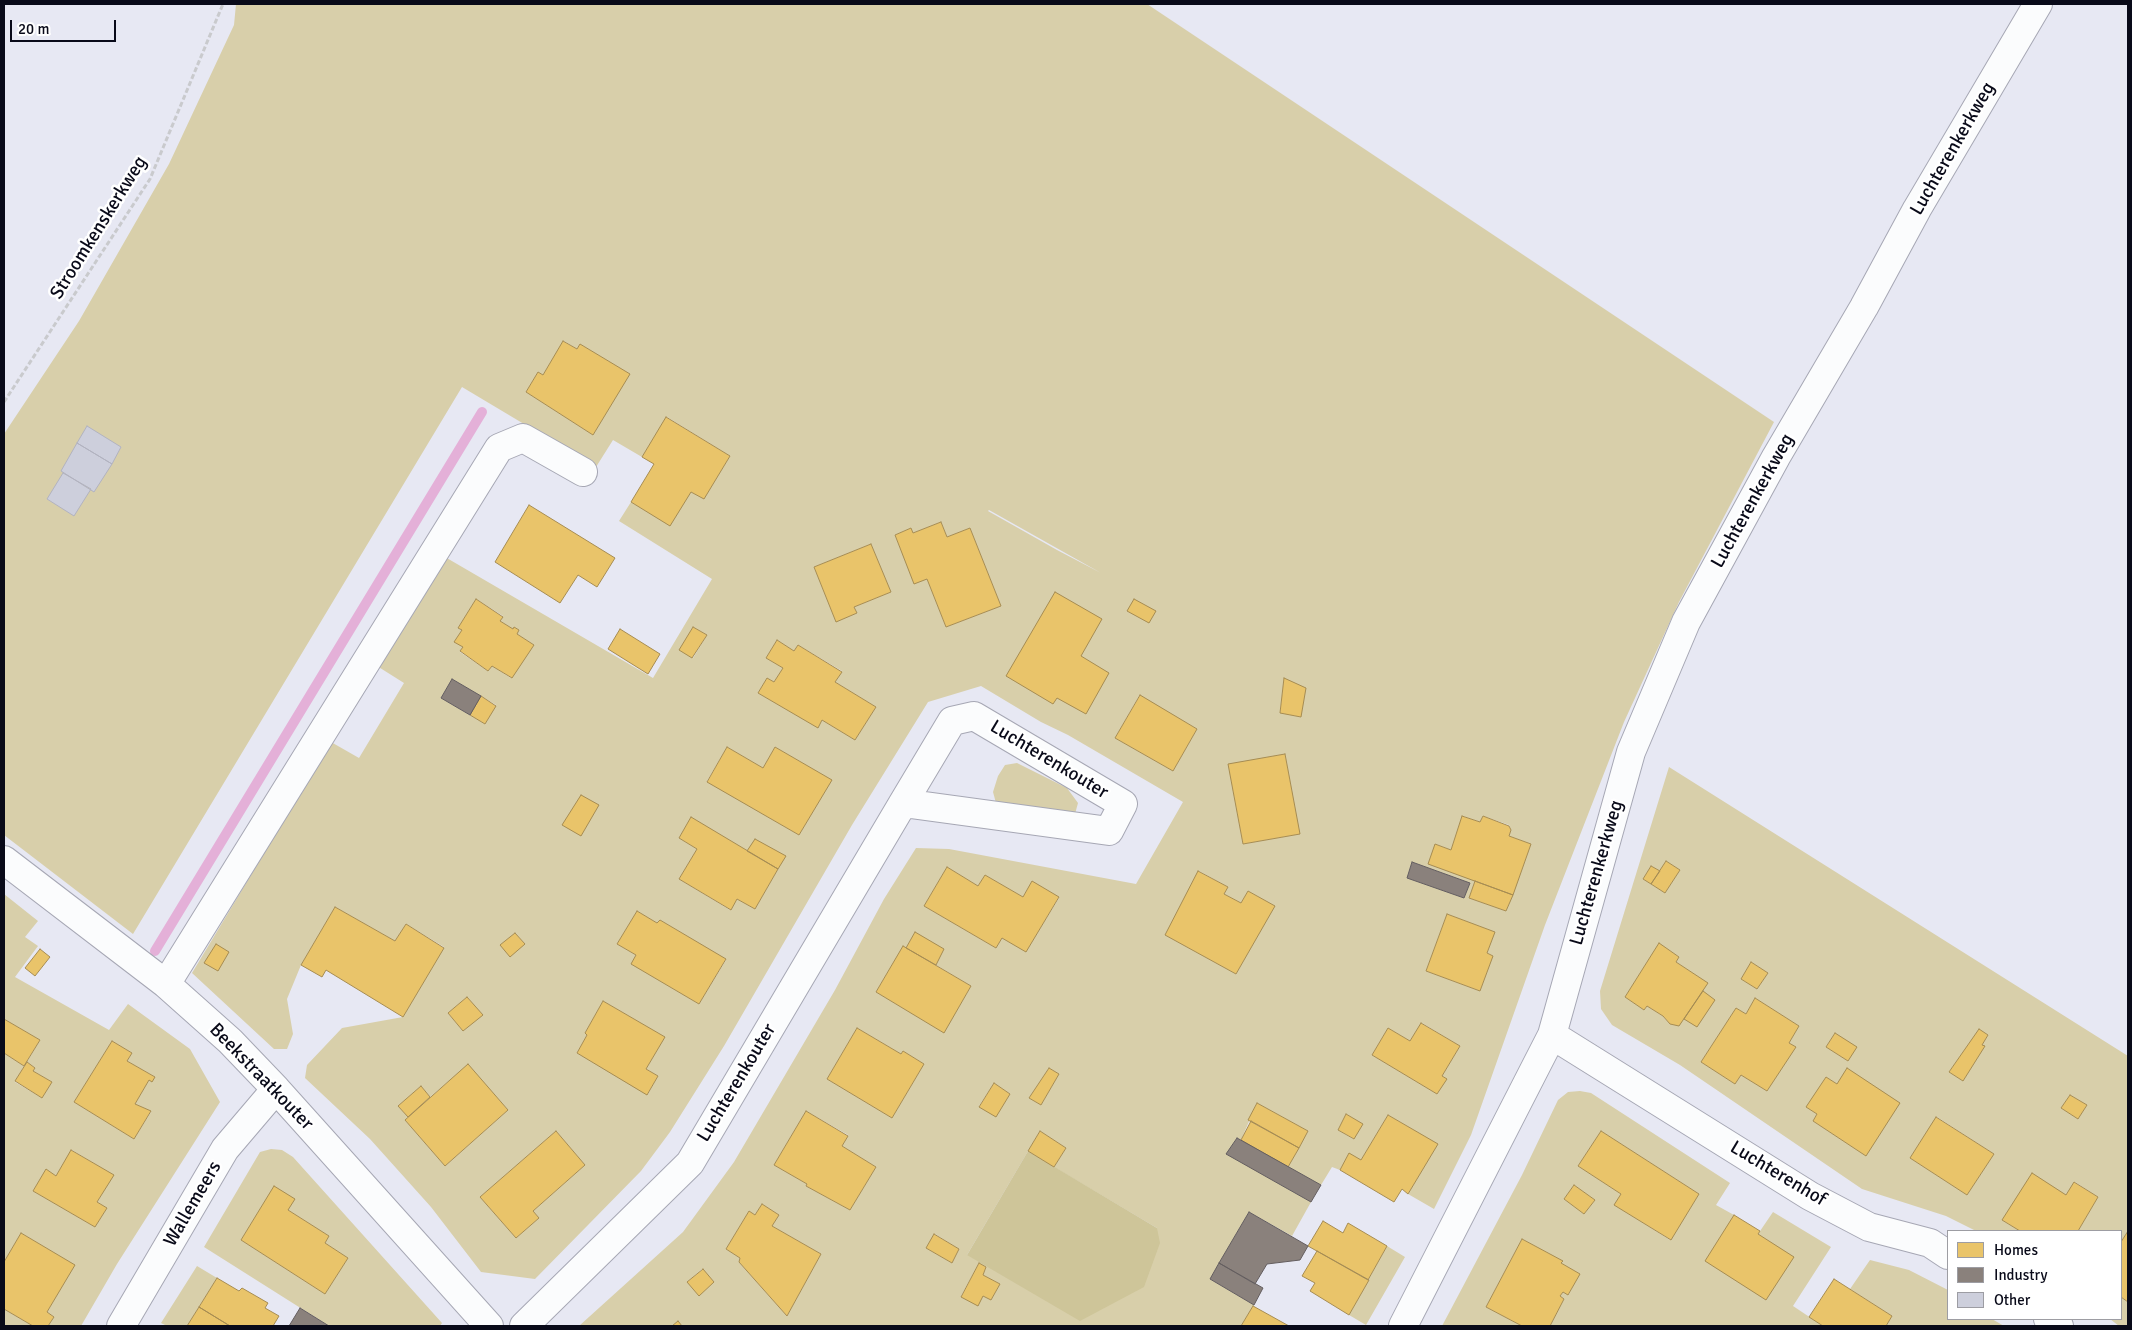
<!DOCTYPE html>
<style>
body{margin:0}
#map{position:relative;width:2132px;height:1330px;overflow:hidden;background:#e7e8f3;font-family:Signika,sans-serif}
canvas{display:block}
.frame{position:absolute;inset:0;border:5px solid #090a19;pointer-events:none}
.legend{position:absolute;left:1947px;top:1230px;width:175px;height:90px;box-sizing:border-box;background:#fff;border:1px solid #9d9da3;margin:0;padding:6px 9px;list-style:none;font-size:15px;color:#090a19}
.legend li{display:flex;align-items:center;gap:10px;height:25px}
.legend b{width:25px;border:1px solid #9d9da3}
.scale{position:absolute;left:10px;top:20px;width:106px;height:22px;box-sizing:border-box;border:2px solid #090a19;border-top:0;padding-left:6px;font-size:15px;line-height:18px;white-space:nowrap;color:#090a19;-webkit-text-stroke:4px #fff;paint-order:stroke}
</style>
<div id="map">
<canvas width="2132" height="1330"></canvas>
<div class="frame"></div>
<ul class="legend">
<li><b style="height:14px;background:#e9c46a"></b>Homes</li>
<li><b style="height:14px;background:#8a817c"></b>Industry</li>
<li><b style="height:14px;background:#cdcfdc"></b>Other</li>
</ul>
<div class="scale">20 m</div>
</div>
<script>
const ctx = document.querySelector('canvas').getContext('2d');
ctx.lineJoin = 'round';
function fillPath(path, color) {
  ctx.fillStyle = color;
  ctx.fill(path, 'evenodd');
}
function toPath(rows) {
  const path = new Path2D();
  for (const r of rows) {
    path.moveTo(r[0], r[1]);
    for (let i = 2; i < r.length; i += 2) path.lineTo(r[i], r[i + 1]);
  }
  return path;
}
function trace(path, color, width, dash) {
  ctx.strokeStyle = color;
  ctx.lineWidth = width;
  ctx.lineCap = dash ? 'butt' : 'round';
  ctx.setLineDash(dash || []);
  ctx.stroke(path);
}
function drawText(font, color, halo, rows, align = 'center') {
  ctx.font = font + ' Signika,sans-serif';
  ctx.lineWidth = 5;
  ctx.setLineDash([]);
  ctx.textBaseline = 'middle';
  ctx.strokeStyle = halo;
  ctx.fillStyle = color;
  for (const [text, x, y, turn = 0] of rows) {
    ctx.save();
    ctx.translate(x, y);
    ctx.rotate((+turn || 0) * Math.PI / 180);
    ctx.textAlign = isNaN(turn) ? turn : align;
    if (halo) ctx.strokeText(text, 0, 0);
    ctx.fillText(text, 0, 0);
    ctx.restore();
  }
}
fillPath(toPath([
 [236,4,1147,4,1774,422,1679,602,1624,722,1545,925,1471,1135,1434,1209,1408,1194,1437,1144,1388,1115,1361,1160,1349,1154,1340,1170,1332,1167,1321,1185,1288,1167,1308,1131,1257,1103,1241,1140,1237,1138,1227,1154,1311,1202,1292,1236,1249,1212,1210,1279,1254,1305,1241,1326,682,1326,678,1322,672,1326,579,1326,683,1232,734,1162,835,990,884,899,916,848,949,849,1136,884,1183,802,1068,735,1041,722,981,686,928,702,852,825,724,1046,670,1132,641,1171,535,1279,481,1272,431,1207,370,1139,305,1078,307,1065,342,1028,403,1017,444,947,406,924,395,941,335,907,301,965,287,999,293,1034,287,1049,274,1049,192,973,331,742,359,758,404,683,377,666,445,557,653,678,712,579,619,521,631,502,650,513,691,492,704,498,730,456,667,417,642,457,613,440,596,467,462,387,133,934,4,835,4,434,79,321,169,164,234,25],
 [564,341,577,349,580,344,629,374,593,435,526,392,538,372,543,375],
 [988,511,989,510,1101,573,1057,550],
 [941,522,947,537,970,528,1001,606,946,627,927,579,901,550,895,535,911,528,913,533],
 [871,544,891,592,854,607,857,613,836,621,814,567],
 [476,599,503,616,500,621,513,629,514,627,519,630,517,634,534,645,511,678,492,666,488,671,460,652,463,647,455,641,462,630,458,628],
 [693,627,707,635,693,658,680,650],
 [777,640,794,651,798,645,842,671,835,682,876,707,855,740,822,720,818,727,758,693,767,678,774,682,783,668,766,658],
 [452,679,496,705,485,724,441,698],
 [1284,679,1301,717,1280,712],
 [1139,696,1197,729,1173,771,1115,738],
 [727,747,763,768,775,747,831,780,799,835,707,781],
 [1285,754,1299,834,1243,844,1229,765],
 [1463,816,1480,822,1483,816,1509,825,1511,830,1509,836,1531,844,1506,911,1469,898,1475,881,1435,844,1451,850],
 [691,818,778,869,755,909,737,899,730,910,679,879,697,849,679,838],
 [1412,862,1470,883,1464,898,1407,878],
 [947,867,978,886,985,875,1023,897,1032,882,1059,898,1026,951,1002,938,996,948,924,906],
 [1199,871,1228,887,1224,894,1241,903,1248,891,1274,906,1236,974,1166,935],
 [637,911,657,923,660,920,726,960,699,1004,632,964,636,955,617,944],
 [1447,914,1494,932,1487,953,1492,956,1480,991,1426,971],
 [515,933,525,944,501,945],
 [915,933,936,965,971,986,944,1032,876,992,903,947,906,948],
 [467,997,482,1015,463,1031,448,1013],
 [603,1001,664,1037,646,1069,658,1076,648,1094,577,1053,587,1035,585,1033],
 [1422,1023,1460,1046,1442,1076,1446,1079,1437,1094,1372,1055,1388,1028,1410,1041],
 [857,1028,901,1054,903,1051,924,1064,892,1118,827,1079],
 [468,1065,508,1110,445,1166,405,1120,408,1117,398,1106,421,1086,430,1097],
 [1049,1068,1059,1074,1041,1105,1029,1098],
 [994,1083,1010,1094,996,1116,979,1106],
 [806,1111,848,1135,842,1146,876,1167,850,1210,806,1186,807,1184,774,1165],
 [1346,1114,1362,1124,1353,1139,1338,1130],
 [1041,1129,1040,1131,1066,1148,1054,1167,1157,1228,967,1255],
 [556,1131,585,1165,533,1211,539,1218,516,1238,480,1197],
 [762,1204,779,1215,772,1226,821,1254,787,1316,739,1262,740,1258,726,1249,749,1211,755,1215],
 [935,1234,959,1249,952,1263,926,1248],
 [979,1263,986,1267,983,1275,1000,1284,991,1300,983,1296,961,1296],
 [702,1269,714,1282,699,1295,687,1282],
 [1017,763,1067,788,1078,803,1075,814,996,803,993,792,998,776,1005,765],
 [1669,767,2128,1056,2128,1231,2121,1242,2121,1231,2078,1231,2098,1197,2075,1182,2066,1195,2002,1220,2020,1231,1976,1231,1946,1216,1862,1189,1680,1065,1612,1025,1601,1009,1600,991],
 [1666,861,1680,870,1665,893,1643,879,1651,866,1660,871],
 [1659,944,1679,957,1676,962,1707,983,1670,1024,1663,1016,1647,1006,1644,1010,1625,997],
 [1751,962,1768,973,1757,989,1741,979],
 [1755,998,1799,1026,1789,1043,1795,1047,1767,1091,1741,1075,1735,1084,1701,1062,1736,1008,1746,1014],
 [1979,1030,1988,1035,1982,1045,1984,1046,1963,1081,1949,1072],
 [1835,1033,1848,1061,1826,1047],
 [1826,1077,1837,1084,1865,1155,1813,1121,1817,1114,1807,1107],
 [2070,1095,2087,1105,2078,1119,2061,1108],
 [1937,1117,1994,1154,1967,1195,1910,1158],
 [4,894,38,921,25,937,38,946,15,977,109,1030,128,1004,190,1049,220,1102,117,1264,81,1326,48,1326,54,1317,47,1312,74,1265,21,1233,4,1262,4,1053,24,1066,15,1082,42,1098,52,1082,33,1071,35,1068,27,1062,40,1040,4,1019],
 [112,1041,132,1053,127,1061,155,1077,149,1080,135,1104,151,1112,134,1139,74,1102],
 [72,1150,113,1175,97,1202,107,1208,95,1227,33,1191,46,1170,56,1176],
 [1580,1091,1591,1093,1730,1183,1716,1205,1734,1215,1758,1234,1773,1212,1831,1247,1793,1306,1823,1326,1550,1326,1564,1299,1560,1296,1563,1292,1569,1294,1579,1274,1561,1263,1562,1261,1522,1239,1486,1307,1522,1326,1442,1326,1522,1175,1558,1100,1568,1092],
 [1601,1131,1699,1194,1670,1240,1615,1205,1621,1194,1578,1166],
 [1574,1185,1595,1200,1584,1214,1564,1199],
 [271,1149,282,1150,293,1157,442,1323,440,1326,329,1326,204,1247,260,1152],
 [274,1187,288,1210,329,1236,325,1243,348,1258,325,1294,241,1240],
 [1387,1246,1405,1257,1366,1325,1349,1315],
 [1870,1260,1909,1270,1948,1290,1948,1319,1992,1319,2004,1326,1886,1326,1892,1316,1850,1289],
 [197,1266,217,1278,187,1326,167,1326,161,1323],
 [2121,1297,2128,1302,2128,1326,2119,1326,2110,1319,2121,1319],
 [4,1309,33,1326,4,1326]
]), '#d8cfaa');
fillPath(toPath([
 [1028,1151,1157,1228,1160,1243,1144,1287,1080,1321,967,1255]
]), '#cec599');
const homes = toPath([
 [563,341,577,349,580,344,630,374,593,435,526,392,538,372,543,375,563,341],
 [666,417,730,456,704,499,691,492,670,526,631,502,654,464,642,457,666,417],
 [529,505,615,558,597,587,578,575,560,603,495,562,529,505],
 [941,522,947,537,970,528,1001,606,946,627,927,579,914,584,895,535,911,528,913,533,941,522],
 [871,544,891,592,854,607,857,613,836,622,814,567,871,544],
 [1055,592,1102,619,1081,656,1109,673,1086,714,1057,698,1053,704,1006,676,1055,592],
 [476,599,503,617,500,621,513,629,514,627,519,630,517,634,534,645,512,678,492,666,488,671,460,651,463,647,454,642,462,630,458,628,476,599],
 [1134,599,1156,611,1149,623,1127,611,1134,599],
 [693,627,707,635,692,658,679,650,693,627],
 [620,629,660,654,648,674,608,649,620,629],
 [777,640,794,651,798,645,842,672,835,682,876,707,855,740,822,720,818,728,758,693,767,678,774,682,783,668,766,658,777,640],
 [1284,678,1306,688,1301,717,1280,713,1284,678],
 [1140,695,1197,729,1173,771,1115,738,1140,695],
 [481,696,496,706,485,724,470,715,481,696],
 [727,747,763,768,775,747,832,780,799,835,707,782,727,747],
 [1285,754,1300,834,1243,844,1228,764,1285,754],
 [581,795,599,805,581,836,562,825,581,795],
 [1462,816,1480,822,1483,816,1509,826,1511,830,1509,836,1531,844,1513,895,1428,864,1435,844,1451,850,1462,816],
 [691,817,778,869,755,909,737,899,731,910,679,879,697,849,679,838,691,817],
 [755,839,786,856,778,869,747,851,755,839],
 [1666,861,1680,870,1665,893,1651,884,1666,861],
 [1651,866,1660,871,1651,884,1643,879,1651,866],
 [947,867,978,886,985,875,1023,897,1032,881,1059,897,1026,952,1002,938,996,948,924,906,947,867],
 [1198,871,1228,887,1224,894,1241,903,1248,891,1275,906,1236,974,1165,935,1198,871],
 [1475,881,1513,895,1506,911,1469,898,1475,881],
 [335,907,395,941,406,924,444,948,403,1017,326,970,322,977,301,965,335,907],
 [637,911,657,923,660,920,726,959,699,1004,631,964,636,955,617,944,637,911],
 [1447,914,1495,932,1487,953,1493,956,1480,991,1426,971,1447,914],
 [915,932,944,949,936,965,906,948,915,932],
 [515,933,525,944,510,957,500,945,515,933],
 [1659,943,1679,957,1676,962,1708,983,1679,1026,1670,1024,1663,1016,1647,1006,1644,1010,1625,997,1659,943],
 [216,944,229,952,218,971,204,963,216,944],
 [903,946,971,986,944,1033,876,992,903,946],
 [40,949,50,957,35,976,25,968,40,949],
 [1751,962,1768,973,1757,989,1741,979,1751,962],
 [1703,991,1715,1000,1697,1027,1684,1019,1703,991],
 [467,997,483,1015,463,1031,448,1013,467,997],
 [1755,998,1799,1026,1789,1043,1796,1047,1767,1091,1741,1075,1735,1084,1701,1062,1736,1008,1746,1014,1755,998],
 [603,1001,665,1037,646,1069,658,1076,647,1095,577,1053,587,1035,585,1033,603,1001],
 [4,1019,40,1040,24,1066,4,1053,4,1019],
 [1421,1023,1460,1046,1442,1076,1447,1079,1437,1094,1372,1055,1388,1028,1410,1041,1421,1023],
 [857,1028,901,1054,903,1051,924,1064,892,1118,827,1079,857,1028],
 [1979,1029,1988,1035,1982,1045,1985,1046,1963,1081,1949,1072,1979,1029],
 [1835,1033,1857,1047,1848,1061,1826,1047,1835,1033],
 [112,1041,132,1053,127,1061,155,1077,152,1082,149,1080,135,1104,151,1111,134,1139,74,1102,112,1041],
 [27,1062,35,1068,33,1071,52,1082,42,1098,15,1081,27,1062],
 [468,1064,508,1110,445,1166,405,1120,468,1064],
 [1049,1068,1059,1074,1041,1105,1029,1098,1049,1068],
 [1847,1068,1900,1103,1866,1156,1813,1121,1817,1114,1806,1107,1826,1077,1837,1084,1847,1068],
 [994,1083,1010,1094,996,1117,979,1107,994,1083],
 [421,1086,430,1097,408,1117,398,1106,421,1086],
 [2070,1095,2087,1105,2078,1119,2061,1108,2070,1095],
 [1257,1103,1308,1131,1299,1148,1248,1120,1257,1103],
 [806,1111,848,1136,842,1146,876,1167,850,1210,806,1186,807,1184,774,1165,806,1111],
 [1346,1114,1363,1124,1354,1139,1338,1130,1346,1114],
 [1388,1115,1438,1144,1408,1194,1402,1189,1394,1202,1340,1170,1349,1153,1361,1160,1388,1115],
 [1936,1117,1994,1154,1967,1195,1910,1158,1936,1117],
 [1251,1121,1299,1148,1288,1167,1241,1140,1251,1121],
 [556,1131,585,1165,533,1211,539,1218,516,1238,480,1197,556,1131],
 [1040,1131,1066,1148,1054,1167,1028,1151,1040,1131],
 [1601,1131,1699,1194,1671,1240,1614,1205,1621,1194,1578,1166,1601,1131],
 [71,1150,114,1175,97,1202,107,1208,95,1227,33,1191,46,1169,56,1176,71,1150],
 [2032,1173,2066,1195,2074,1182,2098,1197,2078,1231,2020,1231,2002,1220,2032,1173],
 [1574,1185,1595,1200,1584,1214,1564,1199,1574,1185],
 [274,1186,295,1199,288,1210,329,1236,325,1243,348,1258,325,1294,241,1240,274,1186],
 [762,1204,779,1215,772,1226,821,1254,787,1316,739,1262,740,1258,726,1249,749,1211,755,1215,762,1204],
 [1734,1215,1760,1231,1758,1234,1794,1257,1766,1300,1705,1261,1734,1215],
 [1323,1221,1343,1233,1348,1223,1387,1246,1368,1280,1308,1246,1323,1221],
 [2128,1231,2128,1302,2121,1297,2121,1242,2128,1231],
 [21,1233,75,1265,47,1312,54,1317,48,1326,33,1326,4,1309,4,1262,21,1233],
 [934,1234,959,1249,952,1263,926,1248,934,1234],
 [1522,1239,1563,1261,1561,1263,1580,1274,1568,1295,1563,1292,1560,1296,1564,1299,1550,1326,1522,1326,1486,1307,1522,1239],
 [1317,1251,1369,1280,1349,1315,1310,1291,1315,1283,1302,1276,1317,1251],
 [979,1263,986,1267,983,1275,1000,1284,991,1300,983,1296,978,1306,961,1297,979,1263],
 [703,1269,714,1282,699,1296,687,1282,703,1269],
 [217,1278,239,1291,242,1288,268,1303,265,1308,279,1316,273,1326,230,1326,199,1307,217,1278],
 [1834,1279,1892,1316,1886,1326,1823,1326,1809,1317,1834,1279],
 [1253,1306,1289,1326,1241,1326,1253,1306],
 [199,1307,230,1326,187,1326,199,1307],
 [678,1321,682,1326,672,1326,678,1321]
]);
fillPath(homes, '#e9c46a');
trace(homes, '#a68c52', 1);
const industry = toPath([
 [452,679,481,696,470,715,441,698,452,679],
 [1412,862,1470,883,1464,898,1407,878,1412,862],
 [1237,1138,1321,1185,1311,1202,1226,1154,1237,1138],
 [1249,1212,1308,1246,1300,1260,1267,1264,1255,1284,1219,1263,1249,1212],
 [1219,1263,1263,1288,1254,1305,1210,1279,1219,1263],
 [300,1308,329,1326,289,1326,300,1308]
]);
fillPath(industry, '#8a817c');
trace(industry, '#635d5e', 1);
trace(toPath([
 [155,951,482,412]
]), '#e4b0d8', 10);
const building = toPath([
 [87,426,121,447,112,464,77,443,87,426],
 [77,443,112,464,94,492,61,471,77,443],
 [63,473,91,489,74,516,47,499,63,473]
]);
fillPath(building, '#cdcfdc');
trace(building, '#b2b3c0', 1);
const minor = toPath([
 [4,860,166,984,230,1041,276,1089,489,1326],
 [166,984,499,448,523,438,583,472],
 [1552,1035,1631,752,1686,622,1776,457,1864,307,1917,209,2038,4],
 [2048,1319,2059,1326],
 [121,1326,225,1149,276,1089],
 [524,1326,690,1163,903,803,952,721,974,716,1123,804,1109,831,903,803],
 [1403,1326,1552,1035,1810,1196,1869,1227,1930,1243,1948,1255]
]);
trace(minor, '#a6a7b4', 30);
trace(toPath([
 [4,402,150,179,223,4]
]), '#c9cacd', 3, [5, 2.5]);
trace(minor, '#fbfcfd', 28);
drawText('19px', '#090a19', '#fff', [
 ["Luchterenkerkweg",1953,149,-60],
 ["Stroomkenskerkweg",99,228,-58],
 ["Luchterenkerkweg",1753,501,-61],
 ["Luchterenkouter",1049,760,31],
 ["Luchterenkerkweg",1597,873,-74],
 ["Beekstraatkouter",261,1077,46],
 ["Luchterenkouter",737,1083,-59],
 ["Luchterenhof",1778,1174,31],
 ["Wallemeers",193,1204,-60]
]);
</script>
